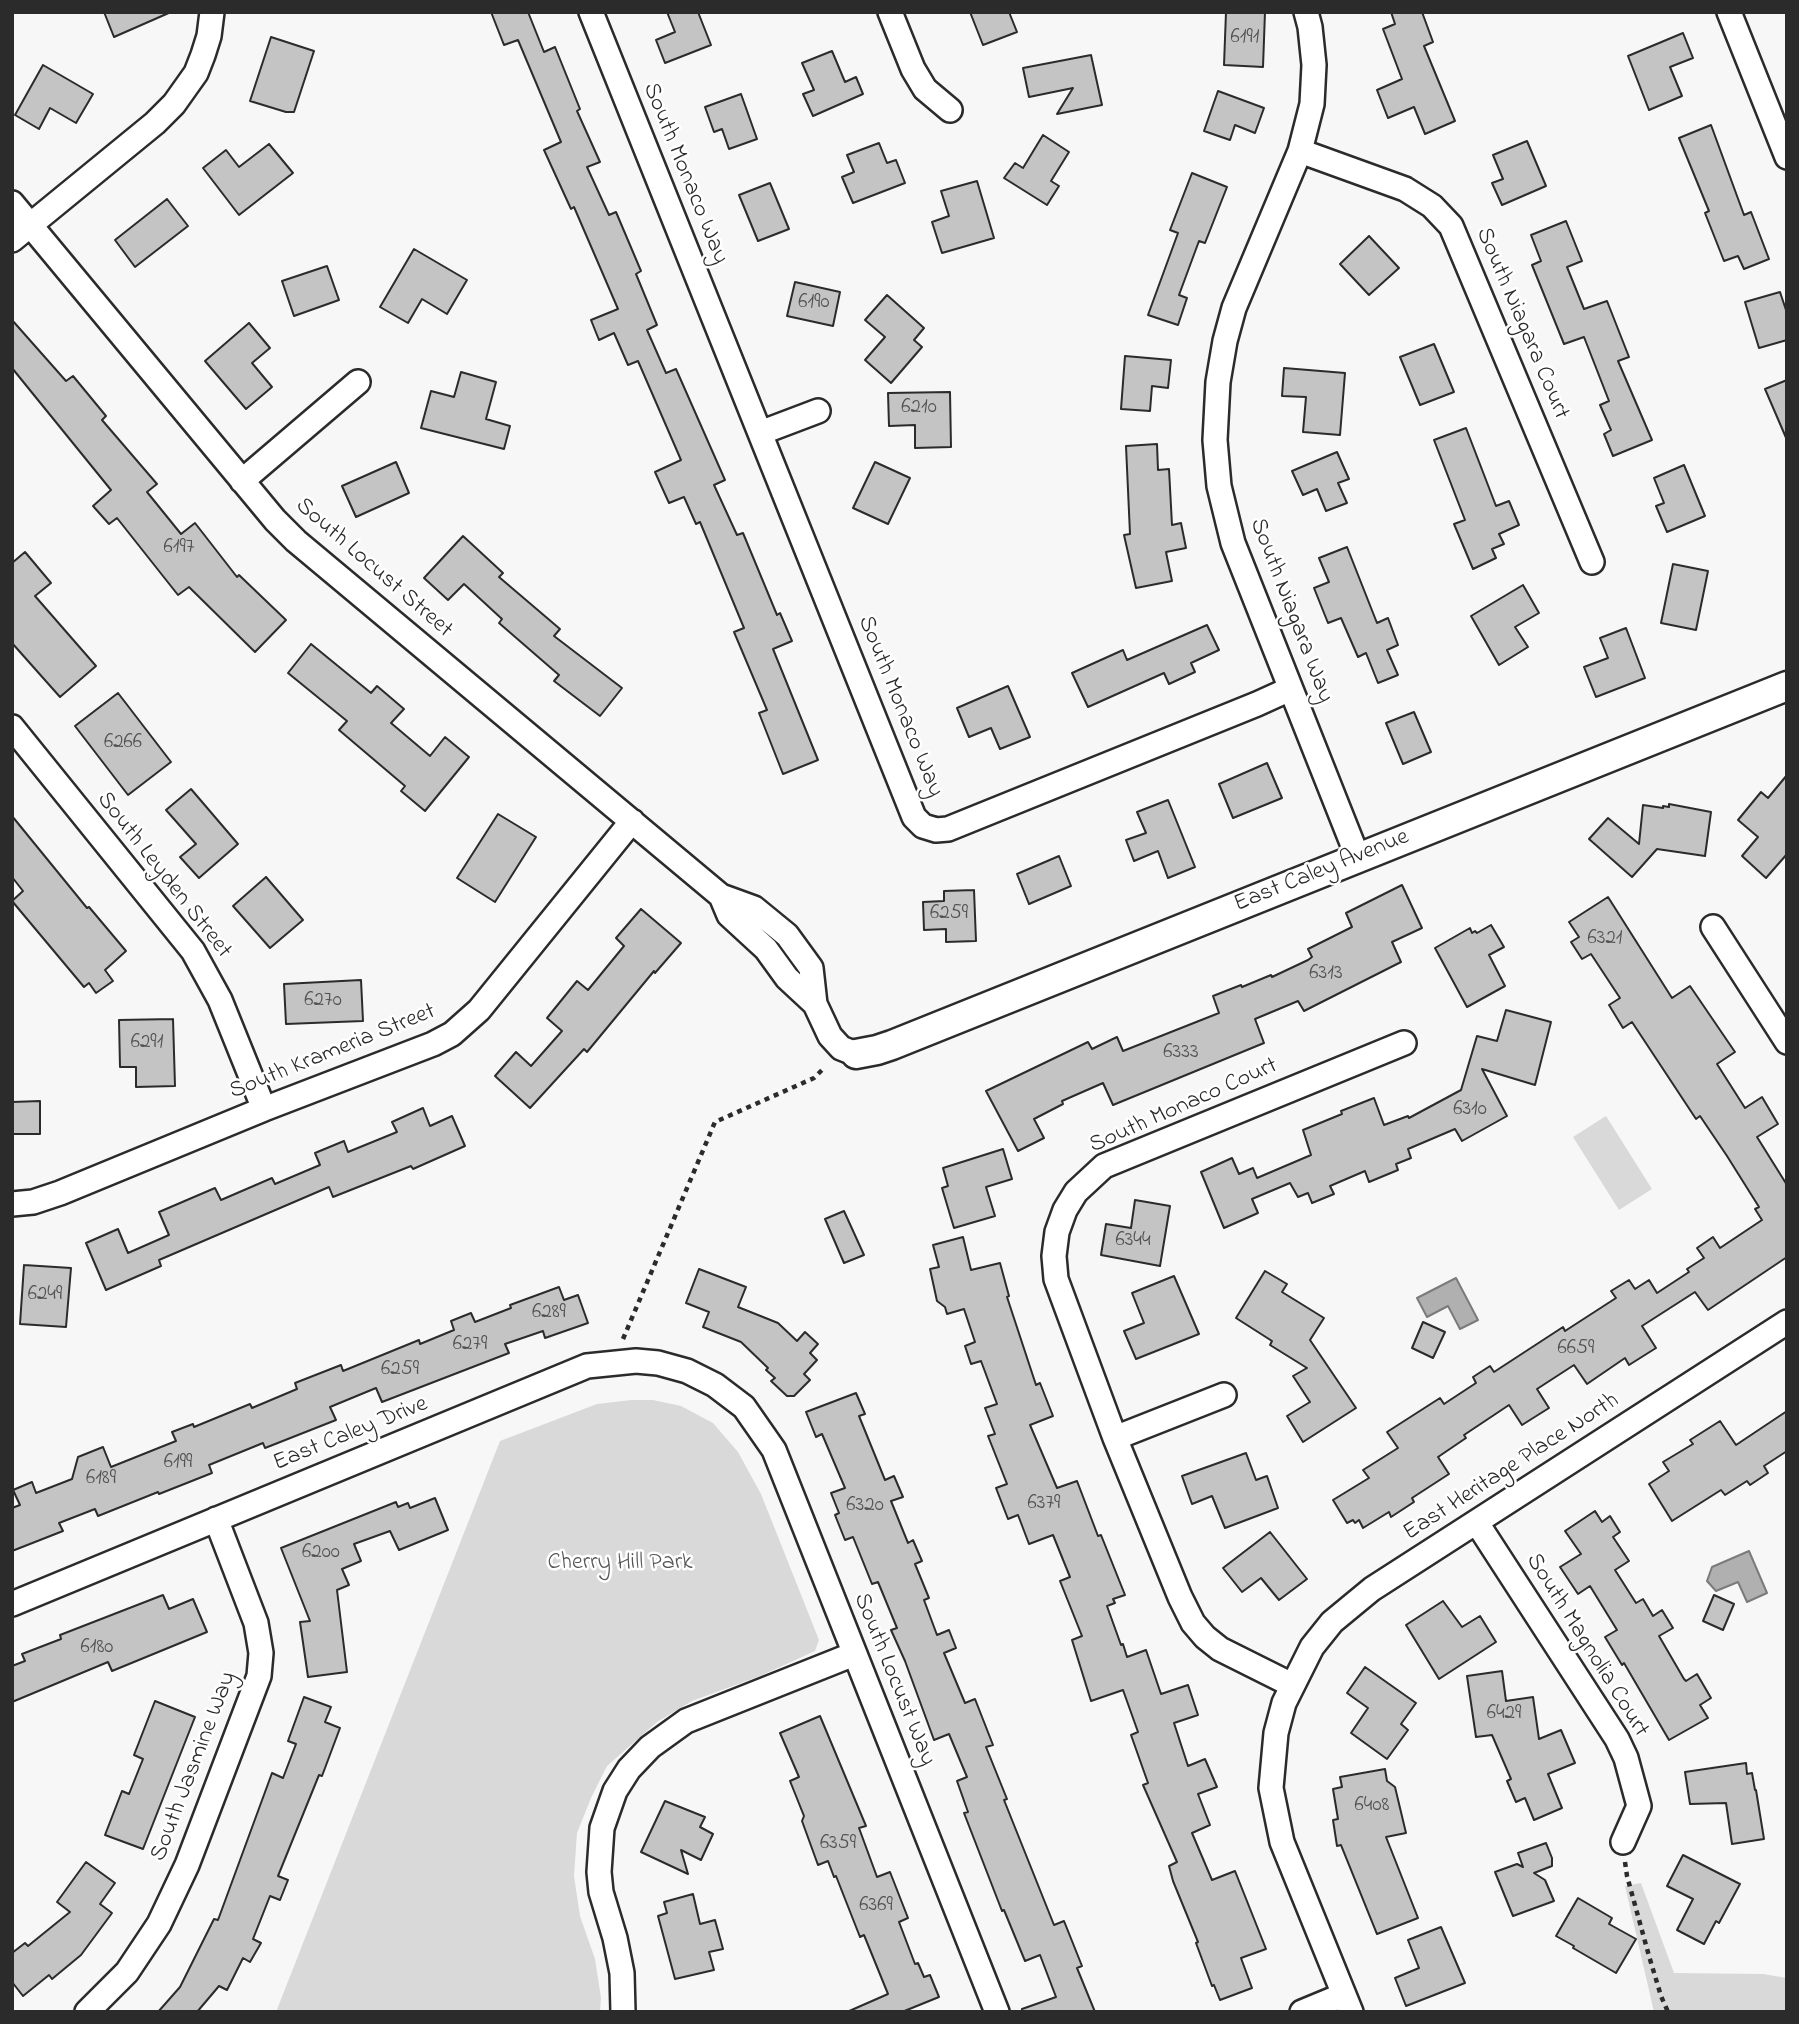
<!DOCTYPE html>
<style>
body{margin:0}
#map{position:relative;width:1799px;height:2024px;overflow:hidden;background:#f7f7f7;font-family:"Indie Flower",sans-serif}
canvas{display:block}
.frame{position:absolute;inset:0;border:14px solid #2b2b2b;pointer-events:none}
</style>
<div id="map">
<canvas width="1799" height="2024"></canvas>
<div class="frame"></div>
</div>
<script>
const ctx = document.querySelector('canvas').getContext('2d');
ctx.lineJoin = 'round';
function fillPath(path, color) {
  ctx.fillStyle = color;
  ctx.fill(path, 'evenodd');
}
function toPath(rows) {
  const path = new Path2D();
  for (const r of rows) {
    path.moveTo(r[0], r[1]);
    for (let i = 2; i < r.length; i += 2) path.lineTo(r[i], r[i + 1]);
  }
  return path;
}
function trace(path, color, width, dash) {
  ctx.strokeStyle = color;
  ctx.lineWidth = width;
  ctx.lineCap = dash ? 'butt' : 'round';
  ctx.setLineDash(dash || []);
  ctx.stroke(path);
}
function drawText(font, color, halo, rows, align = 'center') {
  ctx.font = font + ' "Indie Flower",sans-serif';
  ctx.lineWidth = 5;
  ctx.setLineDash([]);
  ctx.textBaseline = 'middle';
  ctx.strokeStyle = halo;
  ctx.fillStyle = color;
  for (const [text, x, y, turn = 0] of rows) {
    ctx.save();
    ctx.translate(x, y);
    ctx.rotate((+turn || 0) * Math.PI / 180);
    ctx.textAlign = isNaN(turn) ? turn : align;
    if (halo) ctx.strokeText(text, 0, 0);
    ctx.fillText(text, 0, 0);
    ctx.restore();
  }
}
fillPath(toPath([
 [1606,1116,1652,1189,1619,1210,1573,1137],
 [631,1400,653,1400,681,1406,713,1423,738,1452,761,1494,819,1640,815,1651,760,1676,692,1701,657,1722,607,1766,591,1798,577,1833,574,1876,580,1916,595,1959,601,1998,600,2012,276,2012,500,1441,597,1404],
 [1641,1883,1674,1973,1763,1974,1787,1978,1787,2012,1654,2012,1625,1886]
]), '#d9d9d9');
const water = toPath([
 [1456,1278,1478,1320,1460,1329,1448,1306,1427,1317,1417,1298,1456,1278],
 [1749,1551,1767,1593,1747,1602,1738,1582,1716,1591,1707,1581,1712,1567,1749,1551]
]);
fillPath(water, '#b0b0b0');
trace(water, '#7b7b7b', 2);
const building = toPath([
 [104,12,171,12,114,37,104,12],
 [491,12,528,12,544,52,555,47,580,109,577,111,600,162,587,167,609,215,616,212,641,271,636,274,657,325,647,330,666,373,676,369,725,480,714,485,737,535,743,533,777,615,780,613,792,641,773,649,818,760,783,774,759,713,767,710,734,632,744,628,700,522,696,524,684,497,669,503,655,472,681,460,638,361,628,365,614,333,599,340,591,320,618,309,574,207,571,209,544,150,561,142,518,40,504,45,491,12],
 [667,12,698,12,711,45,665,63,656,40,675,32,667,12],
 [970,12,1009,12,1017,32,983,45,970,12],
 [1226,12,1265,12,1263,67,1224,65,1226,12],
 [1391,12,1422,12,1433,42,1424,46,1455,121,1425,134,1414,107,1388,118,1377,90,1402,79,1383,29,1395,24,1391,12],
 [1683,33,1693,58,1670,67,1682,96,1649,110,1628,56,1683,33],
 [271,37,314,51,294,112,286,112,250,101,271,37],
 [832,51,845,82,856,77,863,94,813,116,803,94,814,90,802,63,832,51],
 [1091,55,1102,105,1057,114,1073,88,1029,97,1023,68,1091,55],
 [43,65,93,94,76,123,50,108,39,129,15,115,43,65],
 [1218,91,1264,108,1255,133,1235,125,1230,140,1204,131,1218,91],
 [741,94,757,139,729,149,722,129,714,132,705,107,741,94],
 [1711,125,1744,215,1751,212,1769,259,1744,269,1738,256,1724,261,1705,213,1709,211,1679,138,1711,125],
 [1043,135,1069,152,1051,181,1059,186,1047,205,1004,178,1015,163,1023,168,1043,135],
 [1527,141,1546,186,1502,205,1492,183,1503,179,1493,155,1527,141],
 [879,143,887,163,896,160,905,183,853,203,842,177,854,172,847,155,879,143],
 [269,144,293,173,239,215,203,168,226,150,239,167,269,144],
 [1192,173,1227,187,1205,243,1199,241,1179,295,1187,298,1178,325,1148,315,1178,233,1170,230,1192,173],
 [977,181,994,238,942,253,932,222,949,216,941,191,977,181],
 [770,183,789,229,758,241,739,195,770,183],
 [167,199,188,226,135,267,115,240,167,199],
 [1566,221,1582,261,1567,267,1584,309,1607,301,1629,357,1618,361,1652,440,1613,456,1604,434,1611,430,1600,405,1609,401,1584,337,1564,344,1532,265,1541,261,1531,235,1566,221],
 [1369,236,1399,268,1369,295,1340,264,1369,236],
 [414,249,467,280,447,314,422,299,408,323,380,307,414,249],
 [327,266,339,300,294,316,282,281,327,266],
 [795,282,840,292,833,326,787,316,795,282],
 [1780,292,1787,313,1787,340,1759,348,1745,302,1780,292],
 [887,295,924,328,914,340,922,347,891,383,865,360,885,337,865,320,887,295],
 [12,320,66,381,73,376,106,416,102,420,157,484,147,492,181,534,195,523,237,577,239,575,286,620,255,652,189,587,178,595,117,518,109,524,93,506,111,490,12,368,12,320],
 [249,323,270,348,252,363,272,387,246,409,205,361,249,323],
 [1434,344,1454,392,1420,405,1400,357,1434,344],
 [1125,356,1171,360,1168,388,1152,386,1150,411,1121,409,1125,356],
 [1284,368,1345,373,1340,435,1303,432,1306,397,1282,396,1284,368],
 [461,372,496,382,486,419,510,426,504,449,421,428,431,391,454,397,461,372],
 [1787,380,1787,440,1765,389,1787,380],
 [950,392,951,447,915,448,915,425,889,426,888,393,950,392],
 [1466,428,1496,506,1509,501,1519,525,1499,534,1504,544,1492,549,1496,558,1473,569,1454,524,1465,520,1434,440,1466,428],
 [1157,444,1158,470,1169,469,1172,525,1181,523,1186,548,1166,552,1172,581,1136,588,1124,535,1130,534,1126,446,1157,444],
 [1337,452,1349,479,1338,483,1347,503,1326,511,1317,489,1303,495,1292,471,1337,452],
 [396,462,409,493,356,517,342,486,396,462],
 [875,462,910,478,888,524,853,508,875,462],
 [1684,465,1705,516,1667,532,1656,506,1664,503,1654,478,1684,465],
 [463,536,503,573,499,577,560,629,554,636,622,688,600,716,554,681,559,675,499,623,502,619,464,584,448,600,424,578,463,536],
 [1347,547,1377,623,1388,618,1398,645,1387,650,1398,675,1378,683,1366,653,1358,657,1341,618,1328,623,1314,588,1329,582,1319,558,1347,547],
 [25,552,51,583,35,596,96,666,60,697,12,643,12,563,25,552],
 [1673,564,1708,571,1696,630,1661,623,1673,564],
 [1523,585,1539,613,1515,627,1528,647,1499,665,1471,616,1523,585],
 [1207,625,1219,650,1191,663,1195,672,1169,684,1164,673,1088,707,1072,673,1123,650,1127,660,1207,625],
 [1626,628,1645,678,1596,697,1584,667,1608,658,1600,638,1626,628],
 [311,644,371,693,377,686,404,709,391,723,430,756,445,737,469,757,425,811,401,791,405,786,339,730,347,721,288,673,311,644],
 [1008,686,1030,737,1000,749,991,728,969,737,957,708,1008,686],
 [118,693,171,762,128,795,75,726,118,693],
 [1414,712,1431,752,1403,764,1386,723,1414,712],
 [1267,763,1282,798,1233,818,1219,784,1267,763],
 [1787,775,1787,854,1766,878,1742,856,1758,837,1738,820,1761,792,1768,798,1787,775],
 [191,789,238,844,199,878,180,857,196,844,166,810,191,789],
 [1168,800,1195,867,1168,878,1158,851,1134,861,1126,840,1146,833,1137,812,1168,800],
 [1669,804,1711,812,1705,856,1657,849,1632,877,1589,839,1608,818,1639,844,1643,805,1663,808,1663,806,1669,807,1669,804],
 [498,814,536,837,495,902,457,878,498,814],
 [12,816,87,908,89,907,126,951,105,970,113,981,96,993,89,983,84,987,12,901,23,891,12,877,12,816],
 [1059,856,1071,886,1029,904,1017,874,1059,856],
 [266,877,303,920,270,948,233,906,266,877],
 [1402,885,1422,928,1392,942,1401,962,1304,1011,1298,1001,1255,1019,1264,1043,1113,1105,1103,1083,1062,1101,1063,1104,1034,1119,1044,1138,1018,1151,986,1091,1088,1042,1092,1049,1117,1037,1123,1051,1219,1013,1213,996,1241,985,1242,987,1271,975,1272,977,1308,960,1312,957,1308,949,1352,927,1346,913,1402,885],
 [974,890,976,941,946,942,946,929,924,930,923,902,944,901,944,891,974,890],
 [1608,897,1672,998,1690,986,1735,1052,1717,1064,1745,1108,1762,1097,1778,1124,1757,1137,1787,1185,1787,1257,1708,1310,1695,1292,1642,1326,1656,1348,1629,1365,1625,1358,1587,1384,1574,1365,1537,1389,1549,1408,1522,1425,1509,1405,1464,1435,1466,1438,1438,1457,1449,1474,1412,1498,1414,1502,1391,1517,1389,1512,1363,1528,1359,1520,1355,1523,1353,1520,1347,1523,1333,1500,1369,1478,1363,1470,1398,1448,1387,1432,1440,1398,1444,1404,1476,1383,1473,1377,1490,1366,1494,1372,1563,1327,1565,1331,1616,1298,1611,1291,1629,1280,1635,1289,1649,1280,1657,1293,1689,1272,1687,1269,1704,1258,1697,1248,1713,1237,1720,1248,1762,1220,1755,1209,1759,1207,1727,1156,1700,1116,1696,1119,1632,1022,1623,1028,1609,1005,1620,998,1591,954,1582,959,1571,942,1579,937,1569,922,1608,897],
 [641,909,681,943,655,973,654,971,587,1052,584,1049,530,1108,495,1076,516,1052,531,1066,562,1031,547,1018,577,981,588,990,624,946,616,938,641,909],
 [1491,925,1504,947,1489,955,1505,986,1467,1007,1435,948,1470,928,1472,933,1475,931,1477,933,1491,925],
 [361,980,363,1021,286,1024,284,984,361,980],
 [1506,1010,1551,1022,1535,1085,1482,1069,1507,1116,1462,1141,1455,1129,1408,1149,1411,1158,1396,1164,1398,1170,1369,1182,1365,1171,1330,1186,1334,1194,1312,1203,1308,1193,1298,1197,1290,1183,1252,1199,1258,1213,1224,1228,1201,1172,1232,1158,1239,1174,1253,1168,1257,1178,1311,1155,1303,1130,1342,1114,1341,1111,1374,1098,1384,1125,1408,1116,1409,1118,1461,1090,1477,1036,1497,1041,1506,1010],
 [173,1019,175,1086,136,1087,136,1067,120,1067,119,1020,173,1019],
 [40,1101,40,1134,12,1134,12,1102,40,1101],
 [423,1108,430,1126,452,1116,465,1146,413,1169,411,1166,333,1197,329,1187,159,1260,161,1266,106,1290,86,1243,118,1229,128,1253,169,1235,159,1212,215,1188,221,1200,272,1178,275,1184,320,1165,315,1153,344,1141,348,1152,397,1132,392,1122,423,1108],
 [1003,1149,1012,1179,986,1187,995,1216,954,1228,942,1188,948,1186,943,1168,1003,1149],
 [1135,1200,1170,1206,1160,1266,1101,1255,1106,1224,1131,1228,1135,1200],
 [844,1211,864,1255,844,1263,825,1219,844,1211],
 [963,1237,971,1270,1000,1263,1009,1296,1007,1297,1036,1385,1040,1383,1053,1416,1030,1425,1057,1488,1077,1481,1098,1536,1101,1535,1125,1595,1113,1599,1115,1603,1107,1606,1121,1645,1123,1644,1127,1657,1146,1650,1161,1694,1188,1685,1198,1715,1174,1723,1188,1766,1205,1759,1217,1787,1198,1794,1210,1825,1192,1833,1212,1880,1235,1871,1266,1949,1241,1958,1252,1988,1220,2000,1214,1985,1212,1986,1196,1943,1198,1942,1173,1881,1169,1866,1177,1862,1143,1785,1148,1783,1131,1735,1138,1732,1123,1690,1091,1701,1072,1640,1082,1636,1060,1581,1070,1577,1053,1535,1029,1544,1018,1515,1008,1519,996,1488,1007,1484,988,1436,995,1434,985,1408,997,1404,981,1361,971,1364,965,1346,975,1342,964,1309,947,1314,945,1307,937,1301,930,1269,939,1267,933,1245,963,1237],
 [24,1265,71,1268,66,1327,20,1324,24,1265],
 [699,1269,746,1287,738,1307,778,1323,797,1341,805,1332,818,1344,810,1353,817,1360,804,1374,810,1380,794,1396,787,1396,771,1381,775,1378,766,1370,768,1368,741,1342,703,1327,709,1312,686,1303,699,1269],
 [1265,1271,1287,1284,1282,1292,1324,1318,1310,1340,1356,1408,1303,1442,1287,1416,1310,1402,1293,1376,1307,1368,1270,1345,1272,1341,1236,1318,1265,1271],
 [1174,1276,1199,1334,1136,1359,1124,1331,1144,1323,1132,1293,1174,1276],
 [559,1287,564,1300,578,1295,588,1323,545,1338,543,1331,505,1344,509,1353,382,1402,376,1388,330,1407,336,1420,265,1448,263,1443,209,1465,212,1473,159,1494,158,1492,98,1516,95,1509,59,1523,63,1531,12,1551,12,1508,20,1505,13,1490,32,1482,36,1493,72,1479,78,1457,103,1447,111,1467,176,1441,172,1432,193,1424,194,1427,250,1404,252,1408,297,1389,295,1383,341,1365,343,1371,419,1340,420,1344,454,1330,451,1321,471,1313,475,1322,511,1308,510,1305,559,1287],
 [1423,1322,1445,1332,1433,1358,1412,1348,1423,1322],
 [856,1393,865,1414,859,1416,885,1480,894,1476,903,1497,891,1501,908,1543,913,1540,922,1561,915,1564,929,1598,924,1600,937,1635,949,1630,956,1648,944,1653,965,1703,975,1699,993,1745,986,1747,1007,1799,1004,1800,1054,1925,1064,1921,1082,1966,1077,1968,1095,2012,1022,2012,1022,2009,1056,1997,1040,1955,1025,1961,1004,1910,1002,1911,964,1813,968,1812,957,1781,967,1777,949,1734,934,1740,905,1661,891,1630,897,1628,878,1582,872,1584,853,1537,845,1540,835,1515,839,1513,831,1493,845,1488,822,1434,816,1437,806,1412,856,1393],
 [1787,1411,1787,1451,1764,1466,1768,1473,1750,1485,1747,1481,1725,1495,1721,1490,1672,1521,1649,1484,1669,1471,1663,1462,1693,1444,1690,1440,1720,1421,1736,1445,1787,1411],
 [1246,1453,1256,1480,1267,1476,1278,1508,1225,1528,1212,1496,1192,1504,1182,1476,1246,1453],
 [435,1498,448,1530,399,1550,390,1531,354,1544,361,1561,342,1569,349,1585,337,1590,347,1672,308,1677,300,1622,310,1621,281,1548,396,1502,398,1507,408,1503,410,1508,435,1498],
 [1595,1511,1602,1522,1610,1516,1620,1532,1613,1537,1629,1561,1615,1570,1636,1603,1643,1599,1653,1616,1662,1610,1673,1628,1659,1636,1684,1679,1686,1681,1697,1674,1711,1698,1700,1705,1708,1718,1669,1740,1624,1663,1622,1665,1605,1637,1617,1630,1590,1586,1578,1594,1560,1567,1581,1554,1565,1531,1595,1511],
 [1270,1532,1307,1579,1279,1600,1261,1578,1242,1592,1223,1568,1270,1532],
 [163,1595,169,1609,193,1599,207,1632,112,1671,108,1662,12,1702,12,1666,25,1661,22,1654,61,1639,60,1635,163,1595],
 [1714,1595,1734,1604,1723,1630,1703,1621,1714,1595],
 [1443,1601,1462,1627,1480,1616,1496,1642,1439,1679,1406,1625,1443,1601],
 [1365,1667,1416,1703,1401,1724,1408,1730,1387,1759,1351,1733,1368,1708,1347,1693,1365,1667],
 [1502,1671,1506,1701,1533,1697,1539,1739,1561,1730,1575,1763,1548,1774,1562,1808,1534,1820,1525,1798,1516,1802,1507,1781,1511,1779,1492,1735,1476,1737,1467,1676,1502,1671],
 [304,1697,331,1707,325,1722,340,1728,322,1776,319,1775,278,1876,288,1880,280,1900,270,1896,253,1939,261,1943,250,1962,243,1958,227,1990,219,1986,197,2012,158,2012,180,1987,214,1919,218,1920,272,1773,283,1778,296,1744,288,1741,304,1697],
 [155,1701,195,1717,143,1849,105,1835,122,1791,129,1794,143,1759,134,1755,155,1701],
 [820,1716,866,1826,859,1828,877,1877,890,1872,908,1918,899,1922,915,1964,918,1963,924,1977,930,1975,939,1997,902,2012,847,2012,888,1994,864,1935,860,1937,836,1876,834,1877,828,1861,818,1865,802,1821,804,1816,790,1781,799,1777,780,1733,820,1716],
 [1746,1763,1747,1774,1752,1773,1755,1790,1756,1790,1764,1839,1732,1844,1726,1803,1690,1804,1685,1772,1746,1763],
 [1385,1769,1387,1781,1395,1787,1406,1833,1386,1837,1418,1918,1377,1934,1341,1845,1337,1846,1333,1820,1338,1819,1333,1789,1342,1787,1340,1777,1385,1769],
 [665,1801,705,1817,700,1827,713,1834,701,1860,681,1850,688,1874,641,1852,665,1801],
 [1546,1843,1552,1858,1552,1866,1534,1873,1545,1880,1554,1901,1513,1916,1495,1872,1517,1864,1523,1867,1518,1853,1546,1843],
 [1683,1855,1740,1884,1719,1923,1716,1921,1704,1944,1677,1930,1693,1899,1667,1886,1683,1855],
 [86,1862,115,1883,100,1904,112,1913,81,1955,52,1979,49,1975,23,1996,12,1982,12,1953,25,1943,28,1946,70,1912,57,1902,86,1862],
 [693,1894,700,1924,715,1920,723,1949,709,1952,714,1970,675,1979,658,1916,667,1913,664,1902,693,1894],
 [1578,1898,1612,1918,1609,1924,1636,1939,1616,1973,1573,1948,1574,1946,1556,1936,1578,1898],
 [1441,1927,1465,1983,1406,2006,1395,1978,1419,1968,1408,1940,1441,1927]
]);
fillPath(building, '#c4c4c4');
trace(building, '#2b2b2b', 2);
const minor = toPath([
 [591,12,914,817,923,826,936,830,948,829,1257,704,1290,689],
 [890,12,913,69,925,89,950,110],
 [1306,12,1310,27,1314,65,1312,104,1300,151,1234,308,1225,341,1218,382,1215,440,1219,486,1233,543,1358,858],
 [1729,12,1787,157],
 [1300,151,1405,189,1432,206,1451,226,1592,562],
 [12,203,275,520,296,541,721,896,754,908,787,935,811,968,815,1004,830,1036,841,1048,856,1054],
 [12,240,155,123,174,104,196,73,203,55,209,36,212,12],
 [760,433,818,411],
 [242,481,358,382],
 [12,727,193,951,220,1000,264,1109],
 [721,896,729,915,766,949,787,978,815,1004],
 [1713,927,1787,1042],
 [12,1204,33,1202,60,1193,264,1109,433,1044,452,1034,479,1010,632,821],
 [1115,1438,1224,1395],
 [1477,1523,1617,1739,1626,1758,1639,1806,1623,1842],
 [12,1604,587,1366,636,1361,658,1363,687,1371,715,1385,744,1407,774,1450,997,2012],
 [1292,1685,1220,1649,1205,1637,1193,1623,1180,1597,1115,1438,1056,1279,1054,1256,1057,1232,1065,1210,1076,1192,1104,1166,1404,1043],
 [87,2012,127,1972,159,1924,187,1865,259,1676,261,1653,256,1623,216,1519],
 [623,2012,622,1973,615,1938,601,1892,599,1872,602,1828,615,1791,629,1769,650,1747,686,1721,854,1654],
 [1302,2012,1343,1995],
 [1351,2012,1282,1842,1271,1788,1276,1733,1284,1703,1312,1647,1332,1622,1372,1589,1787,1322]
]);
const tertiary = toPath([
 [856,1054,877,1050,892,1045,1787,686]
]);
trace(minor, '#2b2b2b', 28);
trace(tertiary, '#2b2b2b', 33);
trace(toPath([
 [623,1339,715,1122,814,1078,823,1069],
 [1625,1862,1627,1876,1649,1956,1661,1996,1668,2012]
]), '#2b2b2b', 4.5, [5, 5]);
trace(minor, '#fff', 23);
trace(tertiary, '#fff', 28);
drawText('21px', '#515151', null, [
 ["6191",1245,39],
 ["6190",814,304],
 ["6210",919,409],
 ["6197",179,549],
 ["6266",123,744],
 ["6259",949,915],
 ["6321",1605,940],
 ["6313",1326,975],
 ["6270",323,1002],
 ["6291",147,1044],
 ["6333",1181,1054],
 ["6310",1470,1111],
 ["6344",1133,1242],
 ["6249",45,1296],
 ["6289",549,1314],
 ["6279",470,1346],
 ["6659",1576,1350],
 ["6259",400,1371],
 ["6199",178,1464],
 ["6189",101,1480],
 ["6379",1044,1505],
 ["6320",865,1507],
 ["6200",321,1554],
 ["6180",97,1649],
 ["6429",1504,1715],
 ["6408",1372,1807],
 ["6359",838,1845],
 ["6369",876,1907]
]);
drawText('24px', '#2b2b2b', '#fff', [
 ["South Monaco Way",684,174,68],
 ["South Niagara Court",1521,324,67],
 ["South Locust Street",373,569,41],
 ["South Niagara Way",1290,611,69],
 ["South Monaco Way",899,707,68],
 ["East Caley Avenue",1322,872,-22],
 ["South Leyden Street",163,876,52],
 ["South Krameria Street",333,1053,-22],
 ["South Monaco Court",1184,1107,-24],
 ["East Caley Drive",351,1435,-22],
 ["East Heritage Place North",1512,1468,-33],
 ["South Magnolia Court",1586,1646,58],
 ["South Locust Way",893,1680,68],
 ["South Jasmine Way",195,1767,-69]
]);
drawText('24px', '#565656', '#fff', [
 ["Cherry Hill Park",620,1564]
]);
</script>
